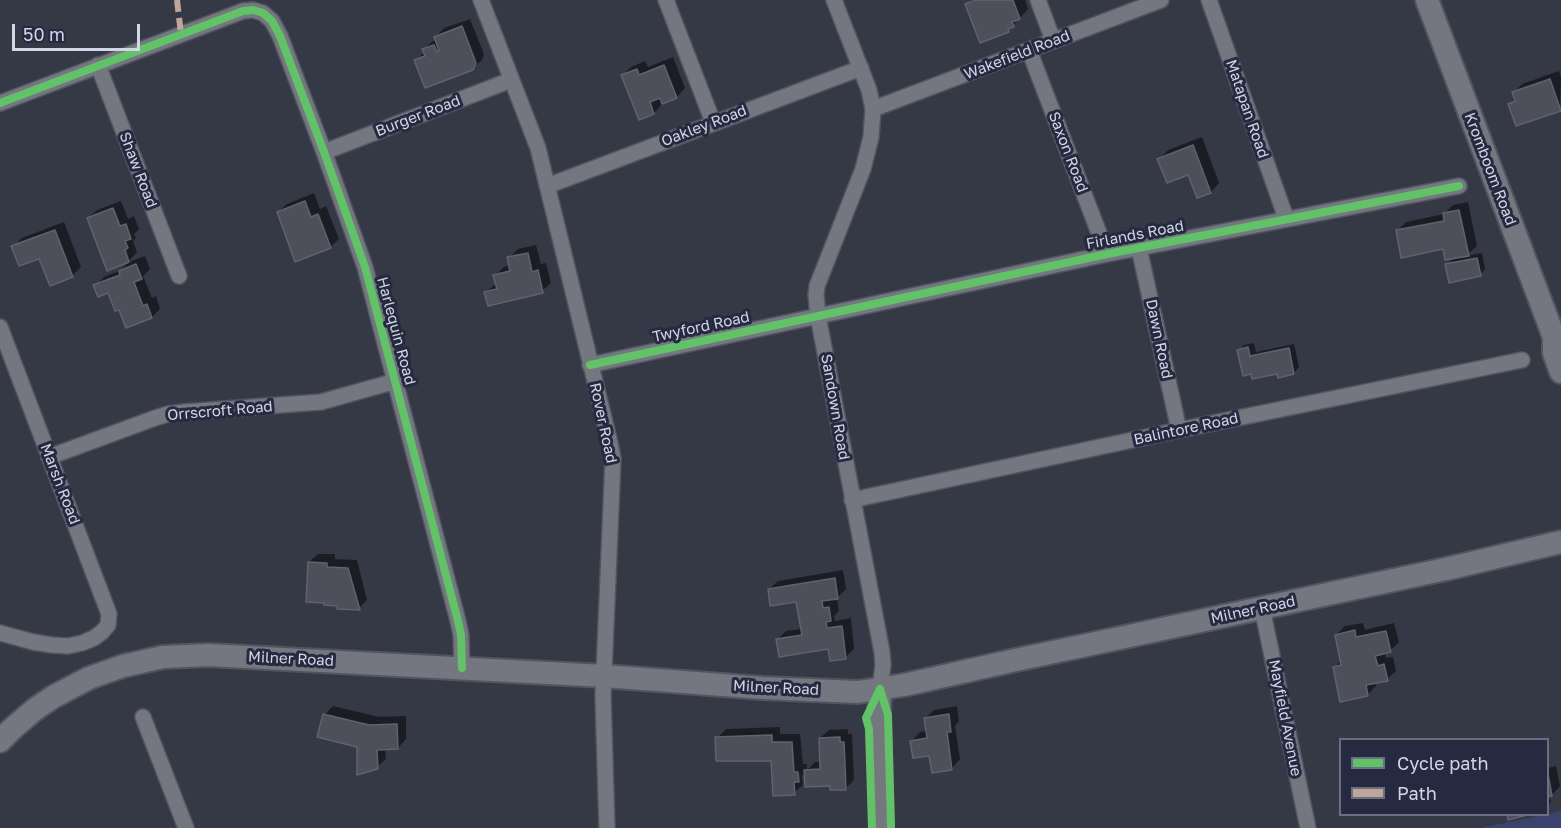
<!DOCTYPE html>
<style>
body{margin:0}
#map{position:relative;width:1561px;height:828px;overflow:hidden;background:#353845;font-family:"Golos Text",sans-serif}
canvas{display:block}
.legend{position:absolute;left:1339px;top:738px;width:210px;height:78px;box-sizing:border-box;background:#262a41;border:2px solid #6b6f83;margin:0;padding:8px 10px;list-style:none;font-size:18px;color:#d3d6e5}
.legend li{display:flex;align-items:center;gap:12px;height:30px}
.legend b{width:30px;border:2px solid #6b6f83}
.scale{position:absolute;left:12px;top:24px;width:128px;height:27px;box-sizing:border-box;border:3px solid #d3d6e5;border-top:0;padding-left:8px;font-size:18px;line-height:21px;white-space:nowrap;color:#d3d6e5;-webkit-text-stroke:4px #262a41;paint-order:stroke}
</style>
<div id="map">
<canvas width="1561" height="828"></canvas>
<ul class="legend">
<li><b style="height:8px;background:#61c268"></b>Cycle path</li>
<li><b style="height:8px;background:#c0a59a"></b>Path</li>
</ul>
<div class="scale">50 m</div>
</div>
<script>
const ctx = document.querySelector('canvas').getContext('2d');
ctx.lineJoin = 'round';
function fillPath(path, color) {
  ctx.fillStyle = color;
  ctx.fill(path, 'evenodd');
}
function toPath(rows) {
  const path = new Path2D();
  for (const r of rows) {
    path.moveTo(r[0], r[1]);
    for (let i = 2; i < r.length; i += 2) path.lineTo(r[i], r[i + 1]);
  }
  return path;
}
function trace(path, color, width, dash) {
  ctx.strokeStyle = color;
  ctx.lineWidth = width;
  ctx.lineCap = dash ? 'butt' : 'round';
  ctx.setLineDash(dash || []);
  ctx.stroke(path);
}
function drawText(font, color, halo, rows, align = 'center') {
  ctx.font = font + ' "Golos Text",sans-serif';
  ctx.lineWidth = 6;
  ctx.setLineDash([]);
  ctx.textBaseline = 'middle';
  ctx.strokeStyle = halo;
  ctx.fillStyle = color;
  for (const [text, x, y, turn = 0] of rows) {
    ctx.save();
    ctx.translate(x, y);
    ctx.rotate((+turn || 0) * Math.PI / 180);
    ctx.textAlign = isNaN(turn) ? turn : align;
    if (halo) ctx.strokeText(text, 0, 0);
    ctx.fillText(text, 0, 0);
    ctx.restore();
  }
}
fillPath(toPath([
 [1561,811,1561,828,1480,828,1548,814]
]), '#3b426b');
fillPath(toPath([
 [971,0,1025,0,1028,9,1008,31,967,4],
 [470,19,484,54,482,60,472,69,416,61,425,51,424,49,433,41,437,39,436,37,444,28],
 [673,57,685,88,677,97,662,103,662,104,654,113,639,118,623,75,631,67,645,61,648,67],
 [1559,71,1561,77,1560,109,1509,104,1515,98,1513,93,1522,84],
 [1202,137,1219,183,1211,192,1198,196,1189,173,1159,159,1168,150],
 [314,193,320,209,326,206,339,239,330,247,278,212,287,204],
 [121,201,128,219,134,216,139,229,134,234,136,238,133,241,137,252,129,261,88,218,97,210],
 [1468,202,1477,246,1466,256,1482,253,1485,269,1480,275,1447,265,1455,257,1444,248,1397,231,1406,222,1444,214,1453,205],
 [64,222,81,267,72,276,40,257,13,247,22,238],
 [536,245,541,264,546,263,551,283,542,291,486,292,497,283,495,275,504,267,511,265,509,258,518,249],
 [145,256,150,269,143,276,152,298,156,296,160,309,152,317,120,308,108,291,95,286,104,277,121,270,129,262],
 [1254,343,1256,352,1294,344,1299,367,1294,373,1278,372,1239,350,1244,345],
 [318,554,335,554,335,559,357,560,367,600,359,608,309,562],
 [843,570,846,589,837,598,839,611,834,616,835,621,851,618,854,649,845,658,829,647,777,640,786,631,802,629,798,600,769,589,778,581],
 [1363,623,1365,630,1394,623,1399,642,1390,651,1385,652,1386,658,1393,657,1396,671,1387,679,1375,682,1376,686,1368,694,1334,667,1342,660,1336,635,1345,626],
 [333,706,379,717,406,716,406,739,398,748,385,748,386,759,377,767,358,745,324,715],
 [957,706,959,721,955,726,960,759,952,768,912,741,920,732,927,731,926,718,934,710],
 [780,727,780,734,800,734,803,764,807,764,807,770,815,762,821,762,820,738,829,730,848,729,848,734,852,734,854,780,845,789,831,785,806,773,802,776,803,785,794,793,773,759,717,738,726,729],
 [1556,766,1560,786,1552,795,1549,795,1551,802,1548,805,1548,768]
]), '#0007');
const building = toPath([
 [975,0,1013,0,1020,19,1012,22,1014,27,1008,29,1009,32,980,43,965,4,975,0],
 [462,26,476,63,473,70,425,88,414,60,425,56,422,49,434,45,437,52,439,51,434,37,462,26],
 [664,65,677,98,662,104,660,98,650,102,654,114,639,120,621,75,637,69,639,75,664,65],
 [1550,79,1561,111,1516,126,1508,104,1515,101,1512,92,1550,79],
 [1193,145,1211,193,1197,198,1188,175,1167,183,1157,159,1193,145],
 [305,201,311,217,318,214,331,248,295,262,277,212,305,201],
 [113,208,120,226,126,224,131,239,125,241,128,248,125,250,129,262,107,271,87,218,113,208],
 [1459,210,1469,256,1445,260,1443,249,1401,258,1396,230,1444,221,1443,213,1459,210],
 [55,230,73,277,50,286,39,259,19,266,11,246,55,230],
 [528,253,532,272,538,270,543,293,488,306,484,292,497,289,493,275,510,271,507,257,528,253],
 [1477,258,1481,276,1449,283,1445,264,1477,258],
 [136,264,142,279,134,282,143,306,147,304,152,318,126,328,119,310,115,311,108,293,98,297,93,285,120,275,119,271,136,264],
 [1248,347,1250,356,1289,348,1294,374,1278,378,1277,374,1252,379,1251,374,1243,376,1237,350,1248,347],
 [308,562,327,563,327,567,348,568,360,610,337,609,337,606,324,605,324,603,306,602,308,562],
 [835,578,838,599,822,601,823,608,829,607,831,621,826,622,827,628,842,626,846,659,830,661,828,649,779,657,776,639,802,635,796,602,770,606,768,589,835,578],
 [1355,630,1356,637,1386,631,1391,652,1375,656,1378,666,1384,664,1388,681,1366,685,1368,696,1340,702,1333,667,1341,665,1335,635,1355,630],
 [323,714,369,725,397,724,398,749,377,750,378,769,357,775,357,747,317,737,323,714],
 [949,714,951,732,947,732,952,770,932,773,929,756,913,758,910,741,927,738,924,718,949,714],
 [772,735,772,742,792,742,794,772,798,772,799,782,794,782,795,795,773,796,771,761,716,761,715,737,772,735],
 [840,737,840,742,844,742,846,790,830,790,830,786,805,787,804,770,820,769,819,738,840,737],
 [1548,774,1552,796,1548,797,1548,774],
 [1507,814,1531,814,1508,820,1507,814]
]);
fillPath(building, '#4d4f5a');
trace(building, '#60636e', 1.5);
const street = toPath([
 [481,0,538,148,610,443,613,459,603,696,607,828],
 [666,0,713,122],
 [834,0,869,90,873,109,871,137,863,169,817,286,816,295,818,316,882,652,883,665,880,689],
 [1038,0,1053,40],
 [1209,0,1286,218],
 [1029,50,1107,254],
 [98,65,179,276],
 [0,103,243,11,253,10,263,13,272,21,280,36,324,152,365,267,458,621,461,635,462,668],
 [873,109,1161,0],
 [324,152,511,80],
 [547,186,861,68],
 [1139,248,1179,430],
 [0,327,109,614,108,625,102,632,94,638,82,643,68,646,52,645,33,642,0,633],
 [590,365,1107,254,1459,186],
 [49,457,155,418,168,414,184,412,321,402,396,381],
 [852,500,1179,430,1522,360],
 [1262,608,1308,828],
 [143,717,186,828]
]);
const secondary = toPath([
 [1427,0,1554,337,1554,353,1561,372],
 [880,689,879,716,882,828],
 [0,741,12,729,34,710,53,697,89,678,123,666,163,657,208,655,604,676,762,688,858,692,904,685,1011,661,1446,569,1561,542]
]);
trace(street, '#525460', 18);
trace(secondary, '#525460', 26);
trace(street, '#747680', 15);
trace(secondary, '#747680', 22);
trace(toPath([
 [177,0,181,34]
]), '#c0a59a', 6, [12, 6]);
trace(toPath([
 [0,103,243,11,253,10,263,13,272,21,280,36,324,152,365,267,458,621,461,635,462,668],
 [590,365,1107,254,1459,186],
 [880,689,888,715,891,828],
 [872,828,869,729,866,718,880,689]
]), '#61c268', 8);
drawText('15px', '#d3d6e5', '#262a41', [
 ["Wakefield Road",1017,55,-21],
 ["Matapan Road",1247,109,71],
 ["Burger Road",418,116,-21],
 ["Oakley Road",704,126,-21],
 ["Saxon Road",1068,152,69],
 ["Kromboom Road",1490,169,69],
 ["Shaw Road",138,170,69],
 ["Firlands Road",1135,235,-11],
 ["Twyford Road",701,327,-12],
 ["Harlequin Road",396,331,75],
 ["Dawn Road",1159,339,78],
 ["Sandown Road",835,407,80],
 ["Orrscroft Road",220,411,-5],
 ["Rover Road",603,423,78],
 ["Balintore Road",1186,429,-12],
 ["Marsh Road",60,484,69],
 ["Milner Road",1253,610,-12],
 ["Milner Road",291,659,3],
 ["Milner Road",776,688,3],
 ["Mayfield Avenue",1285,718,79]
]);
</script>
